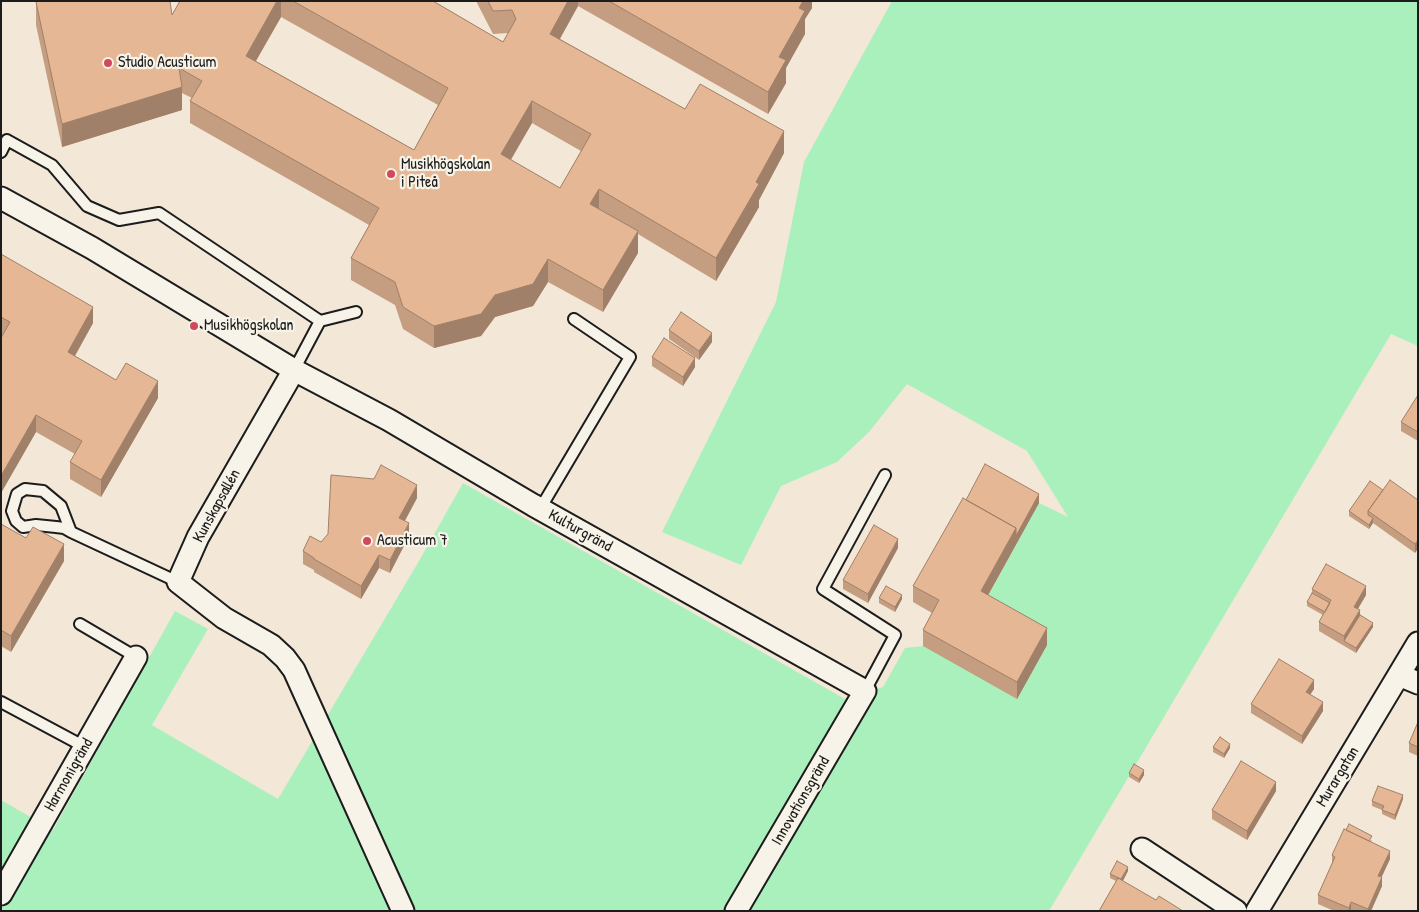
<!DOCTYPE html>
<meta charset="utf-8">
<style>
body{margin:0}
#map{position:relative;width:1419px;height:912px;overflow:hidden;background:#f3e7d7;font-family:"Patrick Hand",sans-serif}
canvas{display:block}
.frame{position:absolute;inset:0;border:2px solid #1c1c1c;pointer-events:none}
</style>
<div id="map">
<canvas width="1419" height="912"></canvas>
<div class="frame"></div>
</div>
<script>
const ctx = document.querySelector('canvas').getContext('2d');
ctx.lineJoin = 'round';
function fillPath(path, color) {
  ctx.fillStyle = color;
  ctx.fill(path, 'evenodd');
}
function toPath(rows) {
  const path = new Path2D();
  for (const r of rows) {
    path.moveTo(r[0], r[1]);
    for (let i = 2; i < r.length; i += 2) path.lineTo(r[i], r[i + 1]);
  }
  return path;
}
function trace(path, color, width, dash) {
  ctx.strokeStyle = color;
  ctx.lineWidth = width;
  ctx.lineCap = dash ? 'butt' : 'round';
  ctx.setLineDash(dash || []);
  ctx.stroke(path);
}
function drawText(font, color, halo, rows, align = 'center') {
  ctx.font = font + ' "Patrick Hand",sans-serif';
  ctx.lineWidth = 4.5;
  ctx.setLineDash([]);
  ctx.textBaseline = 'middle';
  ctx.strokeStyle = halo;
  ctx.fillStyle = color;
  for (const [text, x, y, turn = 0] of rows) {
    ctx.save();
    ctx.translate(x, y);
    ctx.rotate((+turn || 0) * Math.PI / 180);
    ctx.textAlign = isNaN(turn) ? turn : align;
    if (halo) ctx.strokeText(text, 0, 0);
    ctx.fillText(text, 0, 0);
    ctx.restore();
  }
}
fillPath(toPath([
 [892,1,1418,1,1418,346,1391,334,1049,911,1,911,1,800,53,830,175,611,208,629,152,725,278,799,419,561,463,483,845,699,883,687,905,648,923,646,981,608,1039,503,1068,517,1027,451,907,384,869,432,837,462,781,486,741,565,662,532,776,302,804,162]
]), '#aaf0bd');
const lane = toPath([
 [1,152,7,140,52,165,87,206,119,220,159,213,320,321],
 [294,370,320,321,356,312],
 [540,509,630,357,574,319],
 [71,532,64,528,56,527,36,525,23,527,16,521,12,511,17,494,25,489,43,491,61,506,71,532,178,582],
 [80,624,136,657],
 [865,691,895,635,823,589,885,475],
 [1,702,85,747]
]);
const street = toPath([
 [1,198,92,248,294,370,198,537,178,582,224,618,271,645,285,658,294,670,303,690,403,911],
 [294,370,389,420,533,505,865,691,736,911],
 [1399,675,1418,683],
 [1142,849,1236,911],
 [1,894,136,657],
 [1257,911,1418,643]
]);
trace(lane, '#1c1c1c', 14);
trace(street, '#1c1c1c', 25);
trace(lane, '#f7f3e8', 10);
trace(street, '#f7f3e8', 21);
fillPath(toPath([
 [180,1,433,1,503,42,508,33,493,34,476,1,812,1,812,8,805,19,805,34,786,68,786,83,768,114,578,6,560,39,685,109,784,153,759,200,759,207,716,281,638,234,638,253,603,312,548,282,533,306,495,317,481,336,434,348,403,329,395,305,351,280,351,258,369,225,190,123,190,101,192,98,182,93,182,110,62,147,36,25,36,2,172,15],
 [281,17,438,105,414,150,256,61],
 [532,123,581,151,560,188,511,160],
 [1,254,93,323,75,356,116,380,158,398,101,497,70,479,70,462,75,454,36,432,1,493,1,338,3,335,1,334],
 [669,330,712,342,699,360,669,339],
 [652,357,695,367,683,386,652,366],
 [1418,395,1418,441,1401,431,1401,422],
 [1383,490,1418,500,1415,553,1373,523,1369,529,1349,516,1349,511],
 [417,498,405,521,409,536,390,573,379,568,361,599,314,572,314,570,303,564,303,551],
 [966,500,1039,503,988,595,1047,645,1017,699,923,646,923,630,932,613,913,602,913,586],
 [1,524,64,561,11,652,1,646],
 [898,548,868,603,843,589,843,580],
 [1312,589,1366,595,1358,609,1360,615,1373,627,1356,653,1319,631,1319,622,1323,615,1307,606,1307,602,1312,593],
 [879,598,902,599,895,612,879,603],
 [1314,689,1310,694,1323,711,1302,744,1251,713,1251,704],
 [1418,722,1418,756,1409,752,1409,743],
 [1213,747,1230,748,1224,758,1213,752],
 [1129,773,1144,775,1139,783,1129,777],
 [1276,791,1247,840,1212,819,1212,810],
 [1403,799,1395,820,1382,814,1382,810,1372,806,1372,801],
 [1372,840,1371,842,1390,859,1381,877,1382,886,1371,911,1334,911,1318,904,1318,895,1332,863,1332,855],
 [1128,871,1123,881,1156,900,1183,911,1099,911,1116,881,1110,878,1110,874]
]), '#c59d80');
fillPath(toPath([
 [277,1,281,1,281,17,246,78,246,56],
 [568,1,578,1,578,6,550,56,550,34],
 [803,1,812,1,812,8,805,19,805,34,786,68,786,83,768,114,768,92,779,57,799,8],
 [182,87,182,110,62,147,62,124],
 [532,101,532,123,501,176,501,154],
 [784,131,784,153,759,200,759,207,716,281,716,258,756,182],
 [599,189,599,212,590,204],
 [638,231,638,253,603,312,603,290],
 [548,259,548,282,533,306,495,317,481,336,434,348,434,326,495,295],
 [93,307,93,323,68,368,68,352],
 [712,333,712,342,699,360,699,351],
 [695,358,695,367,683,386,683,377],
 [158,381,158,398,101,497,101,480],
 [36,415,36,432,1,493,1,476],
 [417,485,417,498,399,531,399,518],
 [1039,494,1039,503,981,608,981,591,1016,528],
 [1373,518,1373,523,1369,529,1369,525],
 [409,523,409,536,390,573,390,560],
 [898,539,898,548,868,603,868,594],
 [1418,540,1418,549,1415,553,1415,544],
 [64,544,64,561,11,652,11,636],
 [379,555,379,568,361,599,361,586],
 [1366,586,1366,595,1354,615,1354,607],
 [902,595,902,599,895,612,895,607],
 [1360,610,1360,619,1344,641,1344,645,1344,636],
 [1373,623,1373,627,1356,653,1356,648],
 [1047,628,1047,645,1017,699,1017,682],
 [1314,680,1314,689,1306,701,1306,692],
 [1323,702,1323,711,1302,744,1302,736],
 [1230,744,1230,748,1224,758,1224,754],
 [1144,770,1144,775,1139,783,1139,779],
 [1276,782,1276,791,1247,840,1247,831],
 [1403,795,1403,799,1395,820,1395,815],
 [1390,851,1390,859,1378,885,1378,876],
 [1128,867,1128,871,1121,884,1121,879],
 [1382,877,1382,886,1371,911,1368,911,1368,909],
 [1351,902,1351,911,1349,911,1349,908]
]), '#a08068');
const building = toPath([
 [39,1,170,1,172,15,180,1,277,1,246,56,414,150,448,88,293,1,433,1,503,42,516,19,512,10,493,11,488,1,568,1,550,34,685,109,700,84,784,131,756,182,759,184,716,258,599,189,590,204,638,231,603,290,548,259,533,284,495,295,481,314,434,326,403,307,395,282,351,258,379,208,190,101,202,81,179,68,182,87,62,124,36,2,39,1],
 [532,101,591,134,560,188,501,154,532,101],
 [609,1,803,1,799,8,805,11,779,57,786,60,768,92,609,1],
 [1,254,93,307,68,352,116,380,126,363,158,381,101,480,70,462,82,441,36,415,1,476,1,338,10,322,1,317,1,254],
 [681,312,712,333,699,351,669,330,681,312],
 [664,338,695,358,683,377,652,357,664,338],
 [1418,395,1418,432,1401,422,1418,395],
 [985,464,1039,494,1016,536,1016,528,966,500,985,464],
 [381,465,417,485,399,518,409,523,390,560,379,555,361,586,314,559,314,558,303,551,310,536,321,542,328,534,331,475,374,479,381,465],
 [1390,480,1418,500,1418,540,1415,544,1368,511,1390,480],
 [1370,481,1383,490,1368,511,1368,515,1373,518,1369,525,1349,511,1370,481],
 [963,498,1016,528,981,591,1047,628,1017,682,923,630,939,600,913,586,963,498],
 [1,524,26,538,33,527,64,544,11,636,1,630,1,524],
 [874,525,898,539,868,594,843,580,874,525],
 [1326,564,1366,586,1354,607,1360,610,1344,636,1319,622,1331,600,1312,589,1326,564],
 [886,586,902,595,895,607,879,598,886,586],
 [1312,593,1330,603,1325,612,1307,602,1312,593],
 [1360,615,1373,623,1356,648,1344,641,1360,615],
 [1279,659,1314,680,1306,692,1323,702,1302,736,1251,704,1279,659],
 [1418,722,1418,747,1409,743,1418,722],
 [1220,737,1230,744,1224,754,1213,747,1220,737],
 [1241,761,1276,782,1247,831,1212,810,1241,761],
 [1134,764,1144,770,1139,779,1129,773,1134,764],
 [1378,786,1403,795,1395,815,1382,810,1384,806,1372,801,1378,786],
 [1349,824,1372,836,1369,841,1346,830,1349,824],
 [1344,829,1390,851,1378,876,1382,877,1368,909,1351,902,1349,908,1318,895,1335,857,1332,855,1344,829],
 [1117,861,1128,867,1121,879,1110,874,1117,861],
 [1118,878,1156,900,1159,896,1183,911,1099,911,1118,878]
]);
fillPath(building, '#e5b795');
trace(building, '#a08068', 1);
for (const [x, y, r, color] of [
 [108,63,5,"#d1495b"],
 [391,174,5,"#d1495b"],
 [194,326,5,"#d1495b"],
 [367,541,5,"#d1495b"]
]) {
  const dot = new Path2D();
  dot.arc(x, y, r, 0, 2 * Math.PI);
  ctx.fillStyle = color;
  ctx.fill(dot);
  trace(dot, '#f7f3e8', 2);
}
drawText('16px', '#1c1c1c', '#f7f3e8', [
 ["Studio Acusticum",118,63],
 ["Musikhögskolan",401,165],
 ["i Piteå",401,183],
 ["Musikhögskolan",204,326],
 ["Acusticum 7",377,541]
], 'left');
drawText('16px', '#1c1c1c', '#f7f3e8', [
 ["Kunskapsallén",217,506,-61],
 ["Kulturgränd",580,531,29],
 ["Harmonigränd",69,775,-60],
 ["Murargatan",1338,777,-59],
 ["Innovationsgränd",801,801,-60]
]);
</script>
